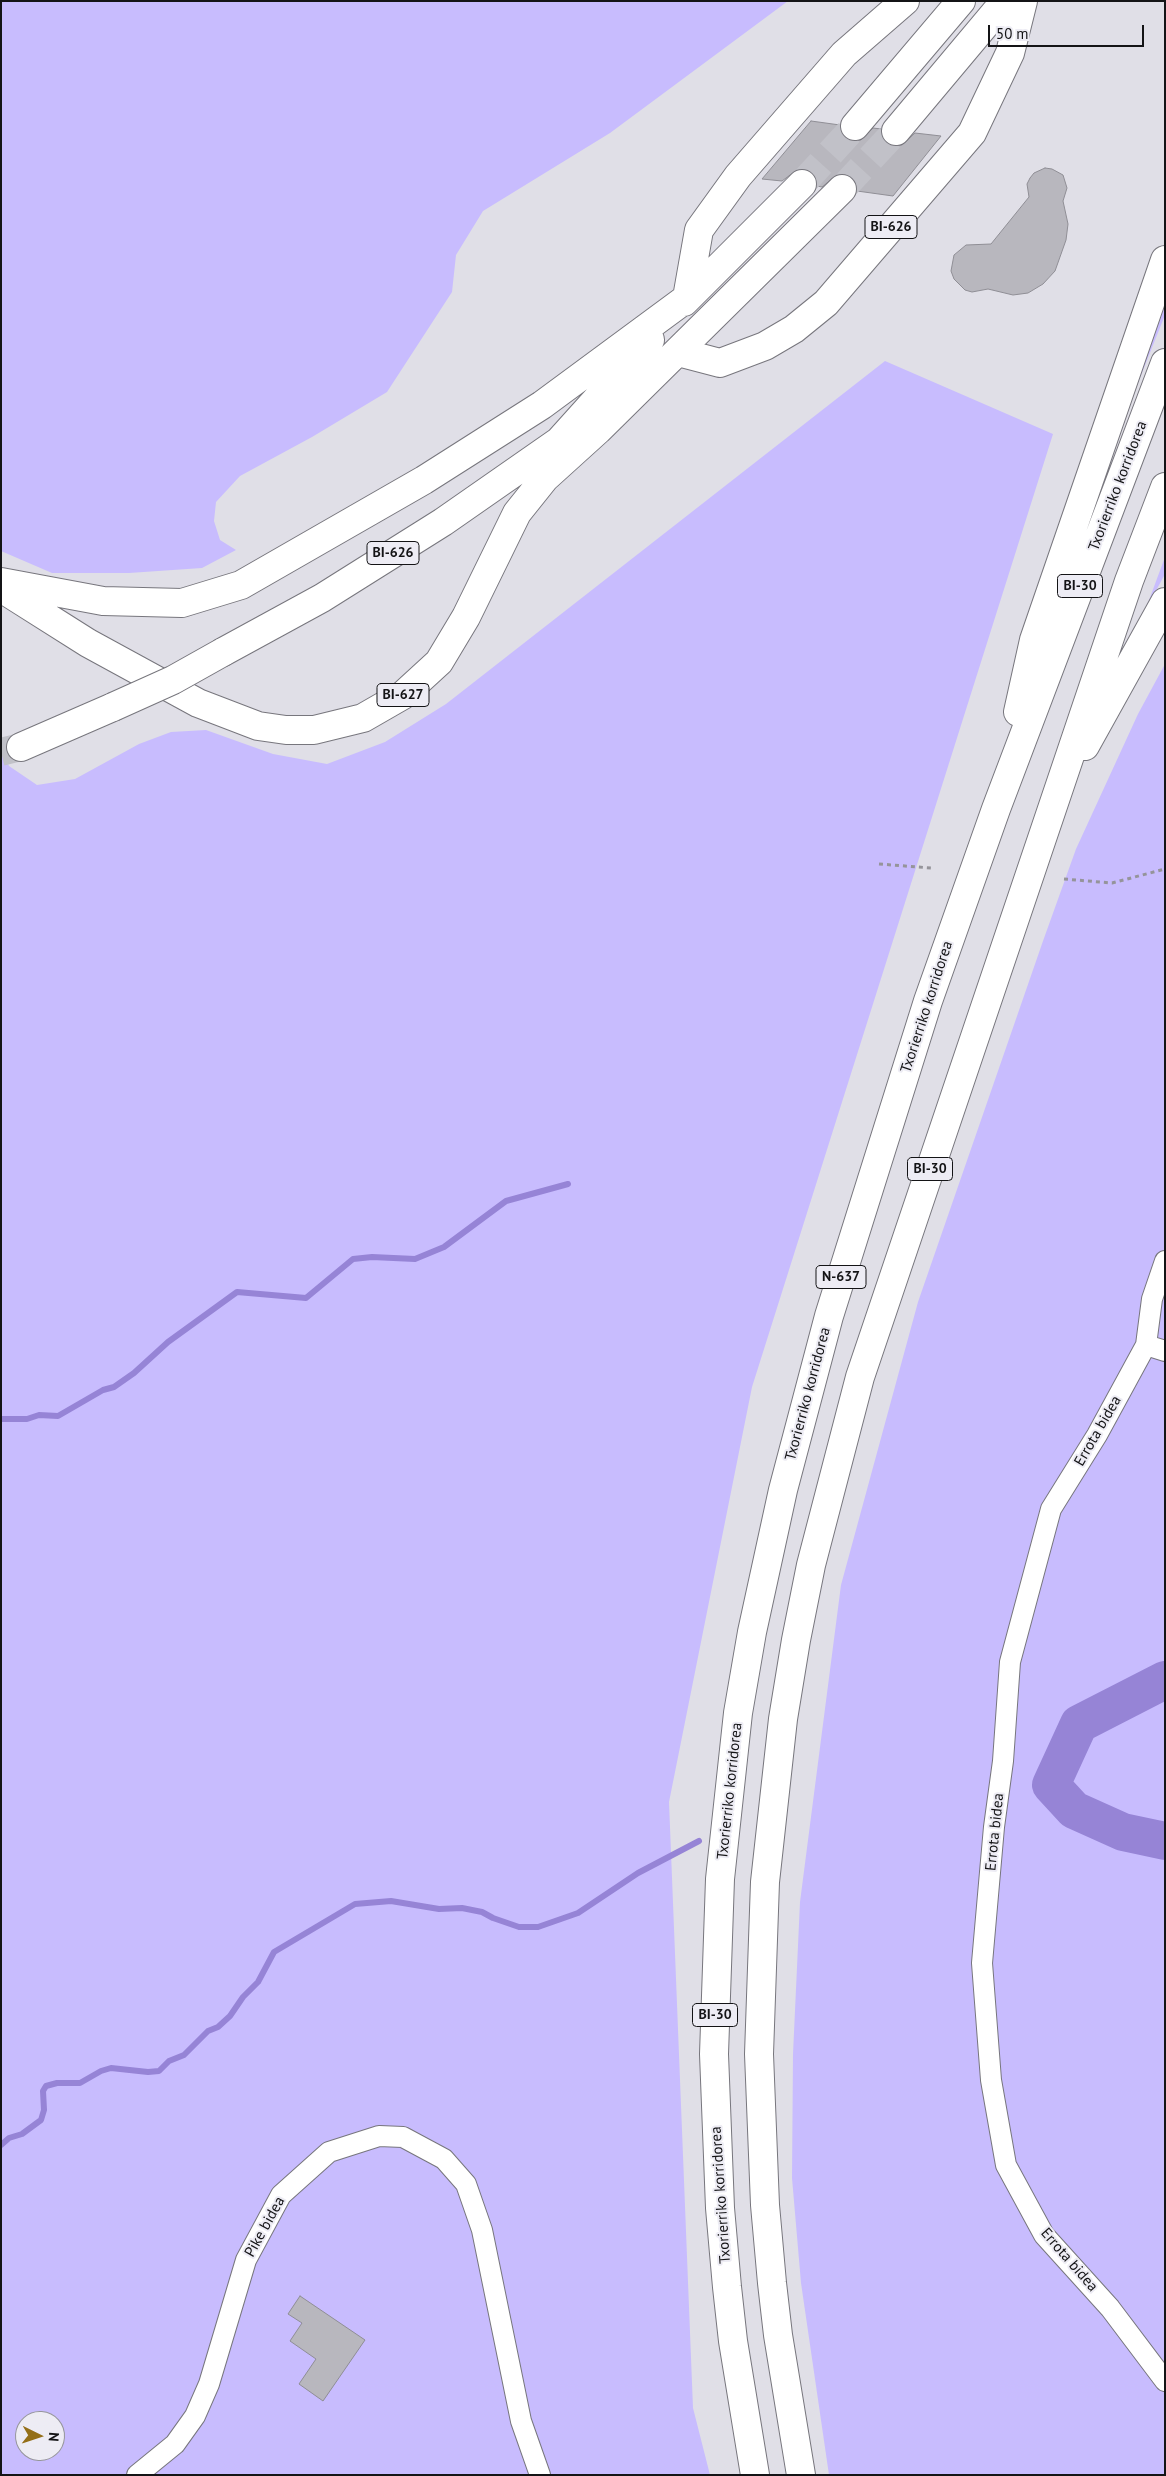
<!DOCTYPE html>
<style>
body{margin:0}
#map{position:relative;width:1166px;height:2476px;overflow:hidden;background:#e0dfe7;font-family:"PT Sans",sans-serif}
canvas{display:block}
.frame{position:absolute;inset:0;border:2px solid #141416;pointer-events:none}
.north{position:absolute;left:15px;top:2411px;width:50px;height:50px;box-sizing:border-box;background:#edecf4;border:1px solid #96969b;border-radius:50%;rotate:94deg;font-size:14px;font-weight:700;line-height:20px;text-align:center;color:#141416}
.north::after{content:'';display:block;margin:auto;width:18px;height:22px;background:#946f18;clip-path:polygon(50% 0,100% 100%,50% 72%,0 100%)}
.scale{position:absolute;left:988px;top:25px;width:156px;height:22px;box-sizing:border-box;border:2px solid #141416;border-top:0;padding-left:6px;font-size:15px;line-height:18px;white-space:nowrap;color:#141416;-webkit-text-stroke:4px #edecf4;paint-order:stroke}
</style>
<div id="map">
<canvas width="1166" height="2476"></canvas>
<div class="frame"></div>
<div class="north">N</div>
<div class="scale">50 m</div>
</div>
<script>
const ctx = document.querySelector('canvas').getContext('2d');
ctx.lineJoin = 'round';
function fillPath(path, color) {
  ctx.fillStyle = color;
  ctx.fill(path, 'evenodd');
}
function toPath(rows) {
  const path = new Path2D();
  for (const r of rows) {
    path.moveTo(r[0], r[1]);
    for (let i = 2; i < r.length; i += 2) path.lineTo(r[i], r[i + 1]);
  }
  return path;
}
function trace(path, color, width, dash) {
  ctx.strokeStyle = color;
  ctx.lineWidth = width;
  ctx.lineCap = dash ? 'butt' : 'round';
  ctx.setLineDash(dash || []);
  ctx.stroke(path);
}
function drawText(font, color, halo, rows, align = 'center') {
  ctx.font = font + ' "PT Sans",sans-serif';
  ctx.lineWidth = 4;
  ctx.setLineDash([]);
  ctx.textBaseline = 'middle';
  ctx.strokeStyle = halo;
  ctx.fillStyle = color;
  for (const [text, x, y, turn = 0] of rows) {
    ctx.save();
    ctx.translate(x, y);
    ctx.rotate((+turn || 0) * Math.PI / 180);
    ctx.textAlign = isNaN(turn) ? turn : align;
    if (halo) ctx.strokeText(text, 0, 0);
    ctx.fillText(text, 0, 0);
    ctx.restore();
  }
}
fillPath(toPath([
 [1,1,788,1,610,133,483,211,456,255,452,292,387,392,312,437,240,476,216,502,214,521,220,540,236,550,202,568,129,573,52,573,1,551],
 [1165,294,1165,315,1116,438],
 [885,361,1053,434,752,1387,669,1802,693,2408,710,2475,1,2475,1,746,9,766,37,785,75,779,139,744,171,732,206,730,273,754,327,764,385,742,446,704],
 [25,2421,55,2421,55,2451,25,2451],
 [1165,557,1165,574,1145,611],
 [1165,664,1165,2475,829,2475,801,2283,792,2178,793,2054,800,1902,841,1585,918,1302,1043,941,1076,849,1138,714]
]), '#c8bcfe');
trace(toPath([
 [1,1419,27,1419,39,1415,58,1416,103,1390,114,1387,134,1373,168,1342,237,1292,306,1298,353,1259,372,1257,415,1259,444,1247,506,1201,568,1184],
 [1,2145,9,2138,22,2134,41,2120,44,2110,43,2091,46,2086,57,2083,80,2083,101,2071,111,2068,148,2072,159,2071,169,2061,184,2055,208,2031,218,2027,230,2016,243,1997,258,1982,274,1952,355,1904,391,1901,439,1909,462,1908,482,1912,493,1918,519,1927,538,1927,578,1913,638,1873,699,1841]
]), '#9684d6', 6);
trace(toPath([
 [1165,1680,1079,1724,1051,1785,1074,1810,1123,1832,1165,1841]
]), '#9684d6', 38);
const building = toPath([
 [811,121,840,125,845,138,853,141,861,140,873,128,881,129,882,137,886,143,894,146,902,145,915,133,941,136,893,196,857,191,853,178,846,174,838,174,822,187,817,186,813,173,806,169,798,169,782,181,762,179,811,121],
 [1045,168,1052,169,1063,175,1067,188,1063,201,1068,224,1066,240,1055,271,1043,284,1028,293,1013,295,988,289,972,292,965,290,954,279,951,271,954,255,966,245,991,244,1029,197,1027,184,1030,178,1034,173,1045,168],
 [300,2296,365,2340,323,2401,299,2384,316,2359,290,2341,302,2323,288,2314,300,2296]
]);
fillPath(building, '#b8b7be');
trace(building, '#8f8e95', 1);
trace(toPath([
 [802,184,855,126],
 [842,189,896,131],
 [1,752,21,747]
]), '#c1c1c8', 28, [28, 14]);
const minor = toPath([
 [1165,1261,1152,1299,1146,1345,1097,1435,1051,1509,1010,1662,1003,1761,994,1827,982,1963,991,2080,1006,2165,1044,2235,1110,2308,1165,2381],
 [1146,1345,1165,1351],
 [137,2475,175,2444,195,2416,209,2384,246,2260,281,2195,329,2152,379,2136,403,2137,444,2159,466,2184,482,2230,521,2421,540,2475]
]);
const highway = toPath([
 [855,126,961,1],
 [896,131,1005,1],
 [684,302,802,184],
 [678,352,720,363,765,346,794,329,826,303,972,133,1010,53,1023,1],
 [560,440,650,340],
 [1,582,103,601,182,603,241,585,424,480,542,405,687,298,699,230,738,176,844,54,905,1],
 [1,588,88,643,198,703,258,726,286,730,314,730,363,718,403,695,439,662,466,617,517,513,545,478,598,430,842,189],
 [223,652,322,598,443,522,575,430],
 [1018,712,1034,640,1165,260],
 [1085,746,1165,602],
 [21,747,113,707],
 [755,2475,733,2341,727,2287,720,2208,714,2054,720,1879,738,1713,752,1632,783,1490,829,1316,928,1001,996,809,1165,363],
 [801,2475,778,2335,772,2283,765,2205,759,2054,765,1882,783,1719,796,1640,811,1565,860,1377,1129,581,1165,487]
]);
trace(minor, '#77767d', 22);
trace(highway, '#77767d', 30);
trace(toPath([
 [879,864,931,868],
 [1064,879,1112,883,1165,869]
]), '#95949a', 3, [4, 4]);
trace(minor, '#fff', 20);
trace(highway, '#fff', 28);
const highwayBridge = toPath([
 [113,707,173,680,223,652]
]);
trace(highwayBridge, '#77767d', 30, []);
trace(highwayBridge, '#fff', 28);
for (const [x, y, w] of [
 [891,227,52],
 [393,553,52],
 [1080,586,45],
 [403,695,52],
 [930,1169,45],
 [841,1277,50],
 [715,2015,45]
]) {
  const box = new Path2D();
  box.roundRect(x - w / 2, y - 11.5, w, 23, 4);
  ctx.fillStyle = '#edecf4';
  ctx.fill(box);
  trace(box, '#141416', 1);
}
drawText('bold 14px', '#141416', null, [
 ["BI-626",891,227],
 ["BI-626",393,553],
 ["BI-30",1080,586],
 ["BI-627",403,695],
 ["BI-30",930,1169],
 ["N-637",841,1277],
 ["BI-30",715,2015]
]);
drawText('15px', '#141416', '#edecf4', [
 ["Txorierriko korridorea",1118,486,-69],
 ["Txorierriko korridorea",927,1007,-72],
 ["Txorierriko korridorea",808,1394,-75],
 ["Errota bidea",1098,1431,-60],
 ["Txorierriko korridorea",730,1791,-84],
 ["Errota bidea",995,1832,-84],
 ["Txorierriko korridorea",721,2195,-94],
 ["Pike bidea",265,2227,-61],
 ["Errota bidea",1069,2260,49]
]);
</script>
